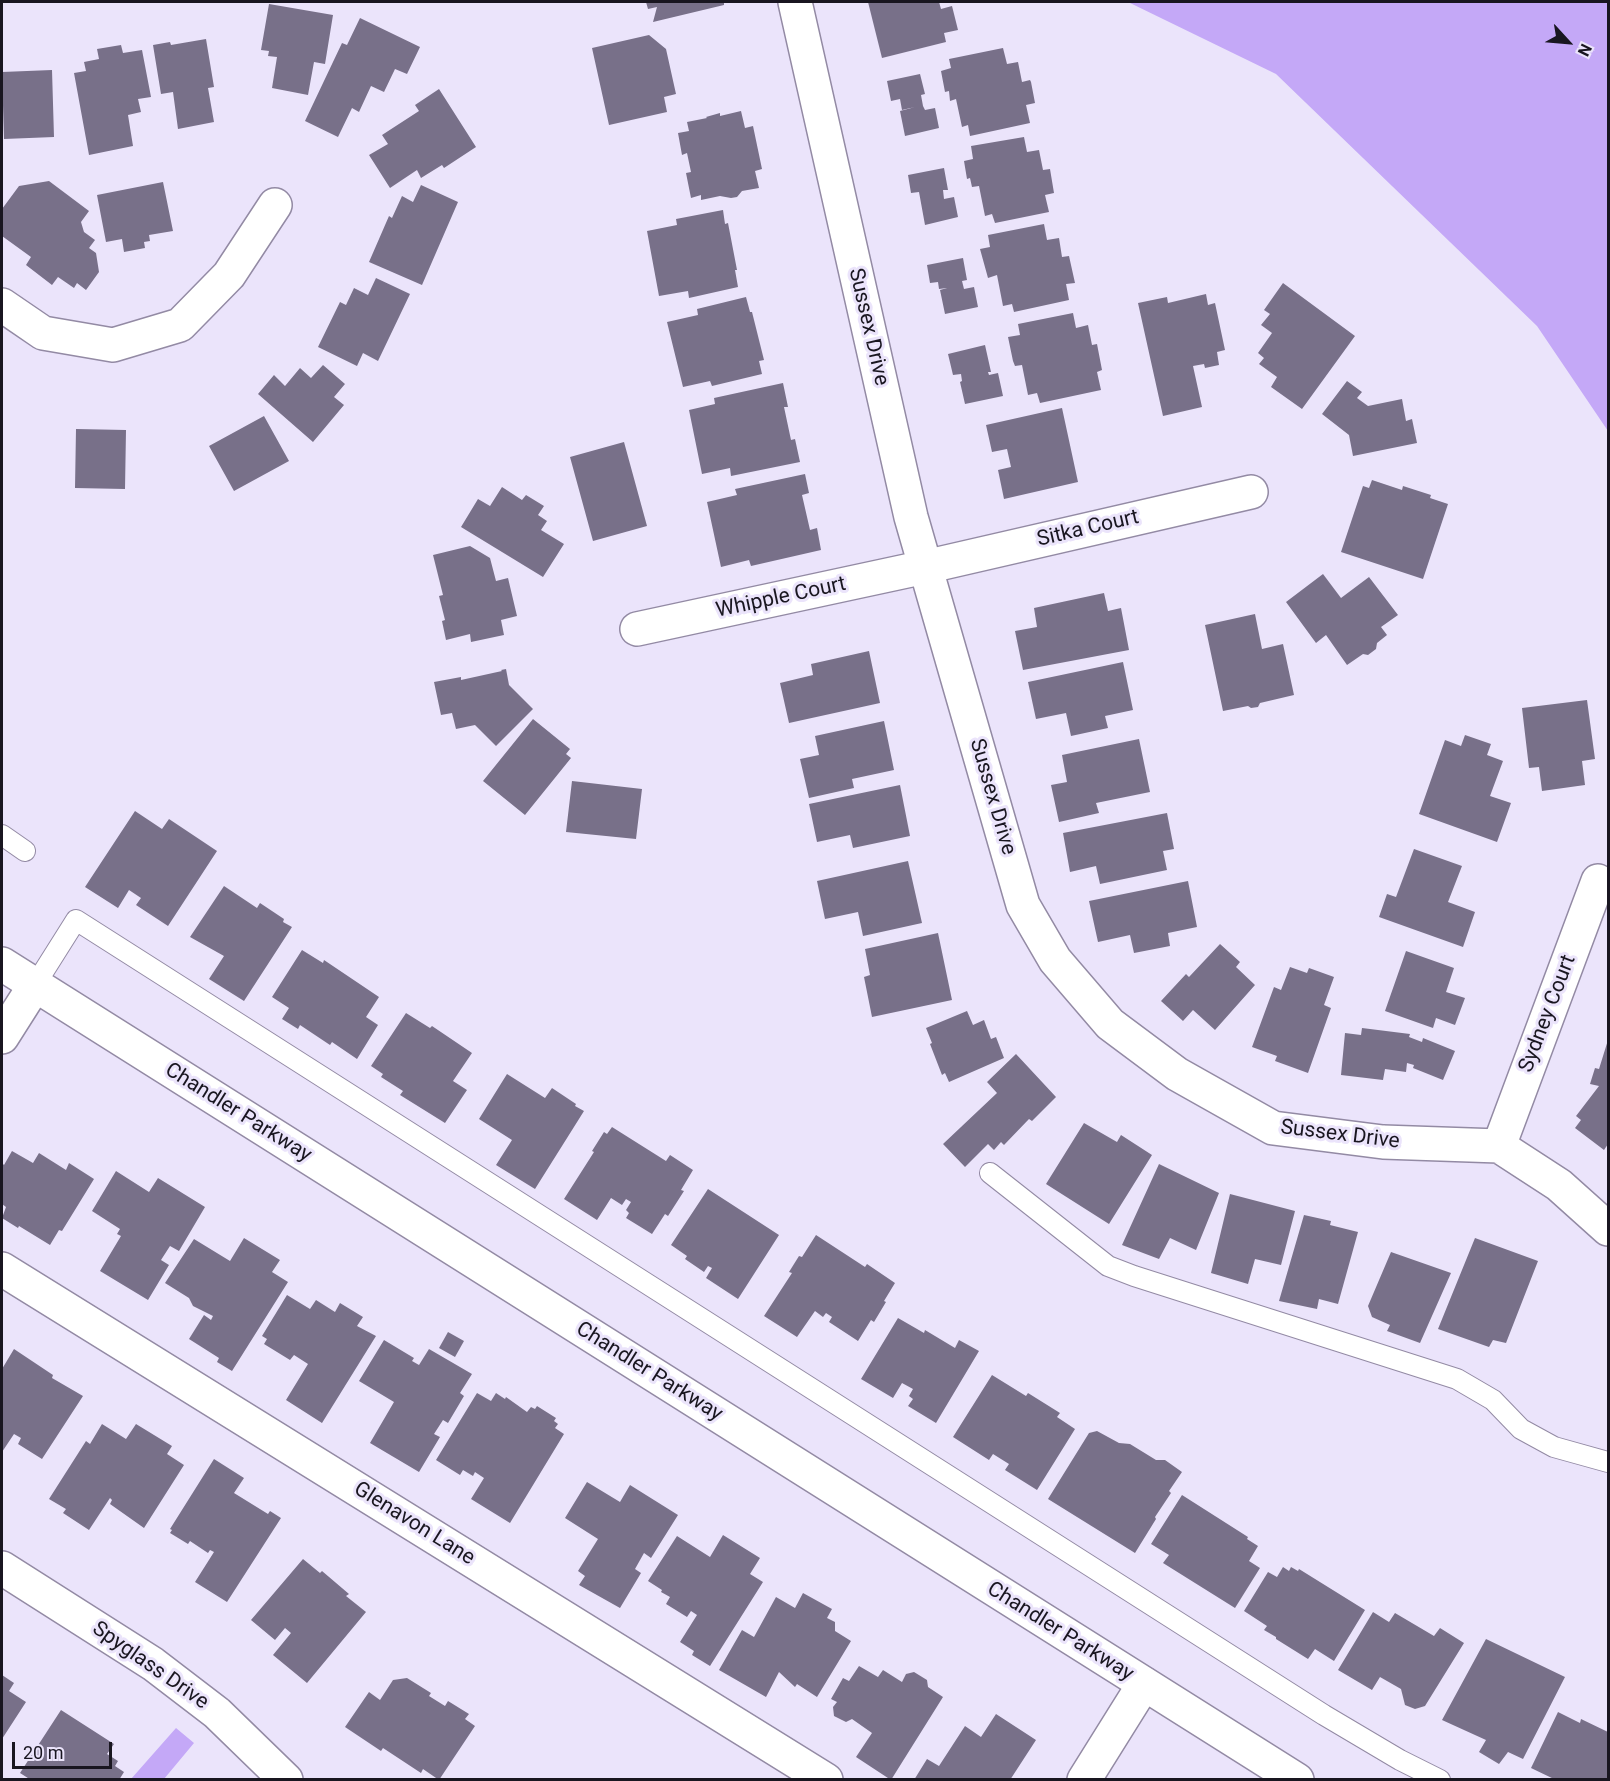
<!DOCTYPE html>
<style>
body{margin:0}
#map{position:relative;width:1610px;height:1781px;overflow:hidden;background:#ebe4fb;font-family:Roboto,sans-serif}
canvas{display:block}
.frame{position:absolute;inset:0;border:3px solid #191620;pointer-events:none}
.north{position:absolute;left:1538px;top:12px;width:60px;height:60px;-webkit-text-stroke:4px #ebe4fb;paint-order:stroke;rotate:116deg;font-size:16px;font-weight:700;line-height:24px;text-align:center;color:#191620}
.north::after{content:'';display:block;margin:auto;width:21px;height:27px;background:#191620;clip-path:polygon(50% 0,100% 100%,50% 72%,0 100%)}
.scale{position:absolute;left:12px;top:1742px;width:100px;height:27px;box-sizing:border-box;border:3px solid #191620;border-top:0;padding-left:8px;font-size:18px;line-height:21px;white-space:nowrap;color:#191620;-webkit-text-stroke:4px #ebe4fb;paint-order:stroke}
</style>
<div id="map">
<canvas width="1610" height="1781"></canvas>
<div class="frame"></div>
<div class="north">N</div>
<div class="scale">20 m</div>
</div>
<script>
const ctx = document.querySelector('canvas').getContext('2d');
ctx.lineJoin = 'round';
function fillPath(path, color) {
  ctx.fillStyle = color;
  ctx.fill(path, 'evenodd');
}
function toPath(rows) {
  const path = new Path2D();
  for (const r of rows) {
    path.moveTo(r[0], r[1]);
    for (let i = 2; i < r.length; i += 2) path.lineTo(r[i], r[i + 1]);
  }
  return path;
}
function trace(path, color, width, dash) {
  ctx.strokeStyle = color;
  ctx.lineWidth = width;
  ctx.lineCap = dash ? 'butt' : 'round';
  ctx.setLineDash(dash || []);
  ctx.stroke(path);
}
function drawText(font, color, halo, rows, align = 'center') {
  ctx.font = font + ' Roboto,sans-serif';
  ctx.lineWidth = 6;
  ctx.setLineDash([]);
  ctx.textBaseline = 'middle';
  ctx.strokeStyle = halo;
  ctx.fillStyle = color;
  for (const [text, x, y, turn = 0] of rows) {
    ctx.save();
    ctx.translate(x, y);
    ctx.rotate((+turn || 0) * Math.PI / 180);
    ctx.textAlign = isNaN(turn) ? turn : align;
    if (halo) ctx.strokeText(text, 0, 0);
    ctx.fillText(text, 0, 0);
    ctx.restore();
  }
}
fillPath(toPath([
 [1128,2,1608,2,1608,431,1537,326,1276,74],
 [176,1728,194,1743,164,1779,131,1779]
]), '#c4a8f7');
fillPath(toPath([
 [646,2,724,2,724,5,653,22,657,7,648,9],
 [868,2,939,2,941,9,952,6,958,30,944,33,946,42,882,58],
 [269,4,333,15,325,64,314,62,308,95,272,88,277,57,268,56,269,51,261,50],
 [360,18,420,47,407,74,395,69,384,92,371,86,359,112,352,108,338,137,305,121,342,43,347,45],
 [649,35,666,49,676,94,664,97,667,112,609,125,592,48],
 [206,39,214,87,208,88,214,122,178,129,173,92,161,94,153,45,170,42,171,45],
 [121,45,123,53,142,50,151,97,138,99,141,112,128,115,133,146,89,155,74,73,86,71,84,62,99,59,97,49],
 [1003,48,1007,64,1018,62,1022,82,1030,80,1031,82,1035,103,1026,105,1030,123,970,136,968,125,962,127,956,99,950,101,949,91,945,92,941,71,951,68,949,59],
 [52,70,54,137,4,139,2,72],
 [920,74,925,94,921,95,923,106,925,110,935,108,939,128,905,136,900,111,915,107,902,110,900,99,891,101,887,81],
 [439,89,476,147,444,168,442,165,421,178,417,170,390,188,369,155,388,144,382,135,419,111,415,105],
 [741,111,745,128,753,126,762,169,755,171,759,188,742,191,737,197,731,198,720,196,701,200,701,195,691,198,686,173,691,172,687,153,682,155,678,133,689,131,687,122,707,118,706,117,720,113,720,116],
 [1024,137,1027,152,1039,150,1043,170,1050,169,1054,193,1045,195,1049,212,995,223,992,214,985,216,979,186,972,187,970,178,967,179,964,161,973,159,971,146],
 [944,168,948,190,943,190,944,199,954,197,958,217,925,225,919,192,911,193,908,175],
 [49,181,89,211,81,222,84,232,95,240,89,248,96,253,99,272,86,290,77,283,74,288,58,277,52,285,26,265,31,257,2,236,2,209,19,186],
 [163,182,173,231,149,235,150,241,144,242,145,248,124,252,122,239,106,242,97,195],
 [421,185,458,202,422,285,369,262,389,216,392,218,402,196,413,202],
 [723,210,725,224,728,223,737,270,735,270,738,287,689,298,688,291,659,296,647,231,677,225,676,219],
 [1044,224,1047,240,1059,238,1062,257,1069,256,1075,283,1066,284,1069,300,1014,312,1012,304,1003,306,997,275,988,278,980,249,990,247,988,235],
 [963,258,967,280,962,281,964,289,974,287,978,307,945,314,940,290,947,288,939,289,938,282,930,283,927,265],
 [376,278,410,294,378,361,363,353,357,366,318,347,340,302,346,305,354,288,368,295],
 [1283,283,1355,336,1302,409,1271,387,1277,377,1259,364,1264,358,1258,353,1272,333,1261,325,1270,314,1264,310],
 [1206,294,1208,305,1215,303,1225,350,1217,352,1219,365,1205,368,1204,364,1193,366,1202,407,1163,416,1138,303,1167,297,1168,303],
 [746,297,750,312,752,312,764,360,759,361,762,374,712,386,710,381,683,387,667,322,698,315,697,309],
 [1073,313,1076,328,1088,325,1092,345,1097,344,1102,370,1097,372,1101,390,1040,403,1037,393,1028,395,1022,365,1015,366,1013,361,1008,337,1020,335,1018,324],
 [985,345,991,372,988,372,989,375,998,373,1003,396,965,404,960,382,962,381,961,374,953,375,948,354],
 [323,365,345,384,334,397,344,405,313,442,258,394,274,375,285,386,300,368,311,378],
 [1347,381,1362,392,1357,398,1368,406,1402,399,1406,421,1412,419,1417,443,1353,456,1349,435,1322,414],
 [783,383,788,407,784,407,791,440,795,439,800,462,731,476,730,468,702,474,689,410,715,404,714,398],
 [1062,408,1078,482,1004,499,998,470,1011,467,1007,449,992,452,986,425],
 [264,416,289,461,234,491,209,446],
 [76,429,126,430,125,489,75,488],
 [624,442,647,526,593,541,570,457],
 [805,474,809,493,802,495,810,530,817,528,821,550,751,566,749,560,721,567,707,502,737,495,735,489],
 [1372,480,1402,490,1403,486,1431,495,1430,498,1448,504,1423,579,1341,552,1363,486,1369,488],
 [502,487,522,500,526,495,544,506,538,515,547,521,541,530,564,544,543,577,461,527,478,499,490,506],
 [470,546,490,558,496,581,508,578,517,616,501,620,504,635,471,642,470,634,446,640,442,621,445,620,439,596,443,595,433,555],
 [1323,574,1341,598,1369,577,1398,615,1381,627,1387,635,1377,643,1376,649,1368,655,1363,654,1347,665,1326,635,1316,643,1286,602],
 [1104,593,1108,611,1121,608,1129,650,1023,670,1015,631,1037,627,1034,608],
 [1255,614,1262,649,1283,644,1294,695,1260,703,1258,707,1251,708,1248,706,1223,711,1205,625],
 [869,651,880,703,789,723,780,683,813,675,811,664],
 [1123,662,1133,710,1105,716,1108,728,1071,736,1066,713,1036,719,1028,682],
 [506,669,509,685,533,709,496,746,475,725,456,729,452,713,441,715,434,682,461,677,461,680,502,671,501,670],
 [1587,700,1595,759,1582,761,1585,785,1542,791,1539,767,1529,768,1522,708],
 [533,719,570,749,566,754,571,758,525,815,483,781],
 [884,721,894,770,852,779,854,788,809,798,800,759,819,755,815,736],
 [1465,735,1491,744,1487,755,1503,761,1490,796,1511,803,1497,842,1419,814,1445,740,1461,746],
 [1139,739,1150,792,1096,803,1099,813,1059,822,1051,785,1067,782,1062,755],
 [572,781,642,789,636,839,566,832],
 [900,785,910,836,853,848,850,835,817,842,809,804],
 [135,811,162,829,169,819,217,851,168,926,136,905,141,898,129,890,118,908,85,887],
 [1167,813,1174,849,1163,851,1167,870,1100,884,1096,866,1070,872,1063,833],
 [1414,849,1462,866,1448,902,1475,912,1463,947,1379,917,1387,894,1396,897],
 [908,861,922,923,863,936,858,912,825,919,817,881],
 [1188,881,1197,927,1168,933,1170,946,1134,953,1130,935,1098,942,1089,901],
 [224,886,257,908,260,903,284,919,283,922,292,927,244,1001,209,979,224,956,190,937],
 [938,933,952,1000,872,1017,864,977,870,975,865,949],
 [1220,944,1240,962,1236,967,1255,985,1215,1030,1193,1010,1183,1021,1161,1001,1186,974,1189,977],
 [302,950,323,963,324,960,379,997,366,1017,378,1025,357,1059,332,1042,330,1045,300,1025,298,1029,282,1019,289,1008,272,997],
 [1406,951,1454,968,1446,992,1465,998,1455,1025,1436,1018,1433,1028,1385,1011],
 [1290,967,1307,973,1309,968,1334,977,1324,1005,1331,1008,1308,1073,1275,1061,1277,1056,1252,1047,1274,987,1281,990],
 [967,1011,973,1025,984,1020,991,1039,996,1037,1004,1058,949,1082,945,1073,942,1075,930,1044,932,1043,926,1028],
 [406,1013,430,1028,432,1026,472,1053,453,1081,467,1090,445,1123,400,1095,403,1091,381,1077,383,1074,371,1066],
 [1362,1028,1410,1034,1409,1037,1422,1042,1423,1038,1455,1051,1443,1080,1413,1068,1414,1065,1407,1063,1406,1072,1385,1069,1383,1080,1341,1075,1345,1033,1361,1035],
 [1608,1040,1608,1144,1604,1150,1575,1128,1581,1120,1576,1116,1599,1086,1590,1084,1595,1068,1599,1069],
 [1016,1054,1056,1097,1032,1121,1029,1119,1004,1145,1001,1142,994,1150,988,1144,965,1167,943,1144,997,1093,987,1082],
 [507,1074,545,1098,552,1088,576,1104,575,1106,584,1111,535,1189,496,1165,512,1140,479,1119],
 [1084,1123,1117,1142,1121,1135,1152,1155,1109,1224,1046,1184],
 [612,1127,666,1161,670,1155,693,1170,681,1190,684,1191,668,1216,665,1214,652,1234,626,1218,629,1213,626,1210,631,1202,626,1199,622,1205,611,1198,597,1220,564,1199,594,1152,592,1151,604,1132,607,1134],
 [12,1151,33,1163,39,1153,66,1170,69,1163,94,1179,62,1231,59,1230,50,1245,19,1226,18,1228,2,1218,6,1207,2,1204,2,1163,4,1165],
 [1159,1164,1219,1193,1196,1250,1170,1238,1159,1259,1122,1245],
 [116,1171,149,1192,158,1178,205,1207,179,1251,170,1246,161,1260,169,1265,148,1300,100,1271,121,1236,117,1234,120,1229,92,1211],
 [708,1189,779,1235,738,1299,706,1278,712,1268,708,1266,704,1272,685,1259,687,1256,671,1245],
 [1230,1194,1295,1211,1281,1265,1255,1259,1248,1284,1211,1273],
 [1304,1215,1331,1221,1330,1225,1358,1232,1338,1304,1319,1299,1317,1309,1279,1301],
 [816,1235,865,1267,867,1264,895,1283,884,1301,886,1302,874,1322,871,1320,858,1341,829,1322,832,1317,826,1313,823,1317,815,1311,797,1337,764,1316,792,1273,789,1272,799,1256,802,1257],
 [244,1238,280,1260,272,1272,288,1282,232,1371,217,1362,219,1358,189,1339,204,1315,211,1320,213,1316,193,1306,189,1298,165,1283,194,1239,230,1261],
 [1475,1238,1538,1261,1506,1343,1493,1340,1489,1347,1438,1329],
 [1391,1252,1451,1273,1420,1343,1387,1331,1390,1325,1372,1317,1368,1306],
 [287,1295,310,1309,316,1300,335,1312,340,1303,363,1317,357,1326,376,1336,322,1423,286,1400,308,1364,294,1355,290,1360,264,1344,267,1339,262,1336],
 [898,1318,924,1333,925,1330,955,1348,959,1340,979,1351,936,1423,908,1406,913,1399,909,1396,913,1389,902,1383,893,1398,861,1379],
 [448,1332,464,1341,455,1357,439,1348],
 [384,1340,414,1358,412,1361,419,1365,429,1349,472,1374,460,1393,464,1396,448,1423,443,1420,434,1434,440,1437,419,1472,370,1443,394,1402,359,1381],
 [14,1349,53,1375,52,1378,83,1396,42,1459,18,1444,21,1438,14,1434,2,1452,2,1369],
 [992,1375,1026,1396,1028,1393,1060,1413,1057,1417,1075,1429,1037,1490,1005,1470,1009,1464,993,1454,989,1460,953,1437],
 [477,1393,491,1401,496,1393,505,1399,506,1397,527,1412,531,1407,535,1409,537,1406,556,1418,554,1421,558,1424,555,1428,564,1434,510,1523,471,1499,484,1478,475,1472,473,1476,463,1470,460,1475,436,1460],
 [102,1424,126,1439,136,1424,172,1446,167,1454,184,1465,144,1528,110,1504,112,1500,110,1498,89,1530,63,1513,66,1509,49,1499,86,1441,90,1444],
 [1097,1431,1119,1443,1130,1444,1156,1460,1165,1460,1182,1472,1169,1491,1171,1493,1155,1517,1156,1519,1135,1553,1048,1499,1089,1433],
 [214,1459,244,1478,234,1493,268,1514,270,1511,281,1518,227,1602,195,1582,214,1552,210,1550,208,1553,190,1541,188,1544,170,1533,172,1530,170,1529],
 [587,1482,620,1502,630,1485,678,1515,651,1558,644,1553,635,1569,641,1573,620,1608,579,1585,585,1576,578,1571,598,1539,565,1518],
 [1182,1495,1248,1537,1247,1539,1258,1546,1249,1561,1260,1568,1235,1608,1163,1563,1169,1555,1151,1544],
 [723,1535,760,1558,750,1574,763,1582,710,1666,692,1655,694,1651,680,1642,697,1615,691,1611,687,1617,666,1604,670,1597,661,1592,662,1590,648,1581,677,1536,710,1557],
 [303,1559,320,1573,322,1571,349,1594,346,1596,366,1612,307,1683,273,1655,291,1633,285,1628,275,1640,251,1620],
 [1283,1567,1289,1571,1291,1567,1298,1571,1299,1569,1365,1610,1334,1661,1315,1649,1308,1659,1276,1639,1276,1637,1264,1630,1267,1626,1244,1611,1268,1572,1277,1577],
 [803,1593,832,1609,827,1618,835,1622,835,1631,851,1641,817,1697,797,1684,795,1687,779,1672,766,1697,719,1670,742,1630,754,1637,776,1597,795,1608],
 [1373,1612,1389,1622,1395,1613,1434,1636,1440,1628,1464,1643,1425,1706,1415,1709,1405,1705,1401,1689,1380,1677,1372,1690,1338,1670],
 [1486,1639,1565,1677,1523,1759,1508,1752,1499,1764,1479,1752,1486,1740,1442,1720],
 [859,1666,878,1677,883,1670,902,1682,906,1674,914,1672,927,1680,928,1687,943,1697,891,1780,856,1757,872,1733,852,1719,846,1722,834,1716,833,1707,837,1702,831,1699,843,1678,849,1681],
 [2,1675,14,1683,9,1691,26,1702,2,1739],
 [407,1678,431,1693,429,1696,445,1706,448,1701,469,1714,465,1719,475,1726,439,1780,423,1769,421,1773,383,1748,381,1751,345,1727,369,1692,380,1700,393,1680],
 [61,1710,114,1744,107,1754,118,1761,115,1766,124,1772,119,1780,31,1780,20,1773],
 [1558,1712,1580,1723,1581,1719,1608,1732,1608,1780,1556,1780,1531,1768],
 [996,1714,1036,1740,1010,1780,914,1780,927,1759,939,1766,965,1726,981,1737]
]), '#787089');
const lane = toPath([
 [2,835,25,851],
 [35,985,76,920,1324,1715,1400,1760,1440,1780],
 [990,1173,1108,1266,1134,1276,1457,1379,1493,1400,1521,1429,1554,1447,1608,1462]
]);
const street = toPath([
 [795,2,911,517,1023,905,1055,960,1110,1024,1177,1074,1273,1128,1383,1142,1499,1146,1559,1185,1608,1229],
 [2,305,43,333,113,345,180,325,229,275,275,205],
 [637,629,925,567,1251,492],
 [2,1037,35,985],
 [1499,1146,1598,881],
 [2,1269,826,1780],
 [2,1568,153,1664,217,1713,286,1780],
 [1084,1780,1144,1684]
]);
const secondary = toPath([
 [2,964,1297,1780]
]);
trace(lane, '#938aa4', 22);
trace(street, '#938aa4', 36);
trace(secondary, '#938aa4', 36);
trace(lane, '#fff', 20);
trace(street, '#fff', 33);
trace(secondary, '#fff', 33);
drawText('21px', '#191620', '#ebe4fb', [
 ["Sussex Drive",868,327,77],
 ["Sitka Court",1088,529,-13],
 ["Whipple Court",781,598,-12],
 ["Sussex Drive",992,797,74],
 ["Sydney Court",1548,1014,-69],
 ["Chandler Parkway",238,1113,32],
 ["Sussex Drive",1340,1135,7],
 ["Chandler Parkway",649,1372,32],
 ["Glenavon Lane",414,1524,32],
 ["Chandler Parkway",1060,1632,32],
 ["Spyglass Drive",150,1666,35]
]);
</script>
